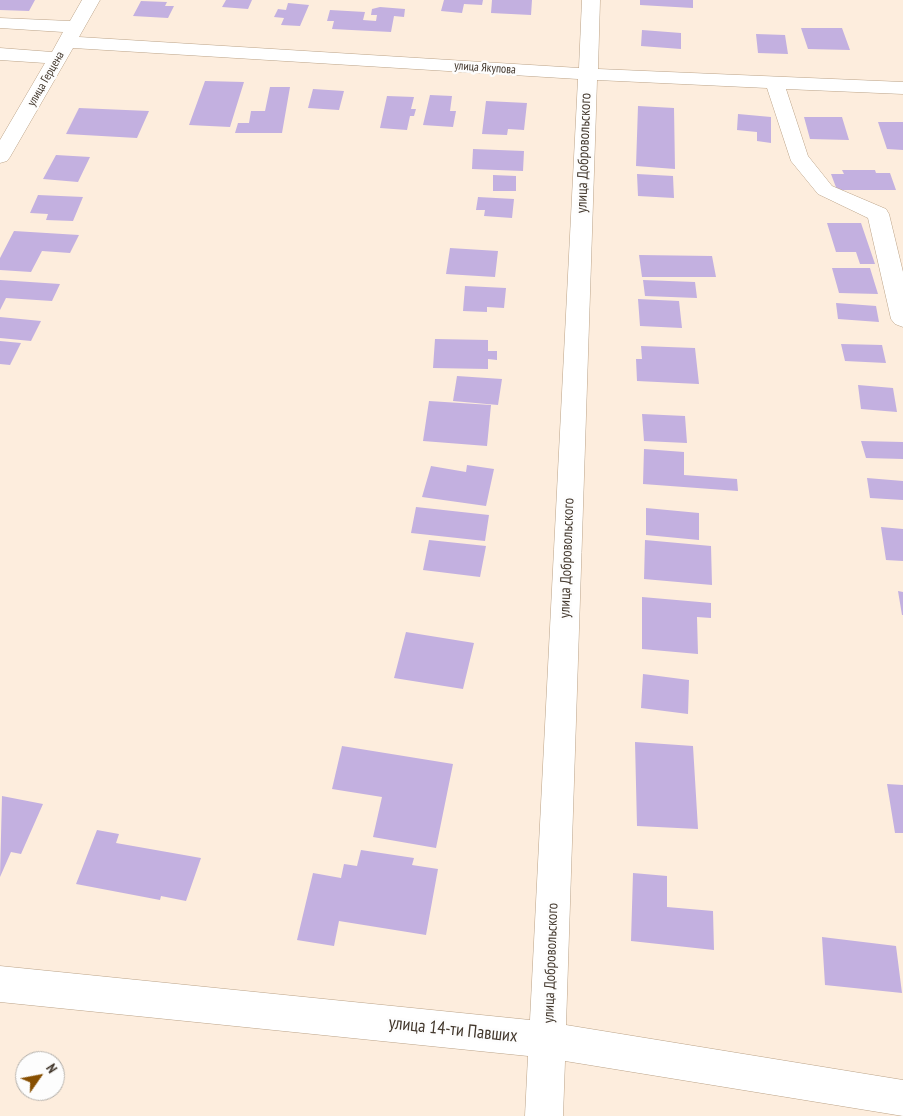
<!DOCTYPE html>
<meta charset="utf-8">
<style>
body{margin:0}
#map{position:relative;width:903px;height:1116px;overflow:hidden;background:#fdeddd;font-family:"PT Sans Narrow",sans-serif}
canvas{display:block}
.north{position:absolute;left:15px;top:1051px;width:50px;height:50px;box-sizing:border-box;background:#fdfdfd;border:1px solid #b2aea9;border-radius:50%;rotate:57deg;font-size:14px;font-weight:700;line-height:20px;text-align:center;color:#42372c}
.north::after{content:'';display:block;margin:auto;width:18px;height:22px;background:#874f01;clip-path:polygon(50% 0,100% 100%,50% 72%,0 100%)}
</style>
<div id="map">
<canvas width="903" height="1116"></canvas>
<div class="north">N</div>
</div>
<script>
const ctx = document.querySelector('canvas').getContext('2d');
ctx.lineJoin = 'round';
function fillPath(path, color) {
  ctx.fillStyle = color;
  ctx.fill(path, 'evenodd');
}
function toPath(rows) {
  const path = new Path2D();
  for (const r of rows) {
    path.moveTo(r[0], r[1]);
    for (let i = 2; i < r.length; i += 2) path.lineTo(r[i], r[i + 1]);
  }
  return path;
}
function trace(path, color, width, dash) {
  ctx.strokeStyle = color;
  ctx.lineWidth = width;
  ctx.lineCap = dash ? 'butt' : 'round';
  ctx.setLineDash(dash || []);
  ctx.stroke(path);
}
function drawText(font, color, halo, rows, align = 'center') {
  ctx.font = font + ' "PT Sans Narrow",sans-serif';
  ctx.lineWidth = 5;
  ctx.setLineDash([]);
  ctx.textBaseline = 'middle';
  ctx.strokeStyle = halo;
  ctx.fillStyle = color;
  for (const [text, x, y, turn = 0] of rows) {
    ctx.save();
    ctx.translate(x, y);
    ctx.rotate((+turn || 0) * Math.PI / 180);
    ctx.textAlign = isNaN(turn) ? turn : align;
    if (halo) ctx.strokeText(text, 0, 0);
    ctx.fillText(text, 0, 0);
    ctx.restore();
  }
}
fillPath(toPath([
 [0,0,35,0,29,11,0,10],
 [226,0,252,0,248,9,222,7],
 [444,0,483,0,482,5,464,4,462,13,441,11],
 [492,0,532,0,531,15,491,13],
 [640,0,693,0,693,8,640,5],
 [141,1,167,2,165,6,174,6,168,18,133,16],
 [288,3,309,5,300,26,281,25,284,18,274,17,278,9,286,10],
 [380,7,405,9,404,17,394,16,391,32,332,29,334,21,327,21,330,10,365,12,363,20,376,21,377,15,371,15,372,9],
 [801,28,842,28,850,50,808,49],
 [642,30,681,33,681,49,641,46],
 [756,34,785,35,788,54,758,53],
 [205,81,244,82,230,127,189,125],
 [270,87,290,87,282,133,235,133,238,123,249,123,251,111,265,111],
 [313,89,344,91,339,110,308,108],
 [430,95,452,96,450,111,456,111,453,127,423,125],
 [387,96,414,97,411,109,416,109,414,116,410,116,407,130,380,128],
 [486,101,527,103,524,130,508,129,507,135,482,134],
 [638,106,674,108,675,169,636,166],
 [79,108,149,111,137,138,66,134],
 [738,114,771,117,771,143,757,141,757,132,737,130],
 [804,117,842,117,849,140,810,139],
 [878,122,903,122,903,150,887,149],
 [473,149,524,151,523,171,472,169],
 [56,155,90,157,78,182,43,179],
 [842,170,875,170,876,173,890,173,896,190,837,190,831,174,844,174],
 [637,174,673,176,674,198,638,196],
 [493,175,516,176,516,191,493,191],
 [38,195,83,197,73,221,46,220,48,214,30,213],
 [478,197,514,199,512,218,484,216,485,210,476,210],
 [827,223,861,223,875,264,860,264,856,252,836,252],
 [14,231,79,235,70,253,42,251,31,272,0,270,0,258],
 [450,248,498,251,495,277,446,274],
 [639,255,712,256,716,277,642,277],
 [832,268,870,268,878,294,839,293],
 [0,280,60,284,52,301,6,298,0,310],
 [643,280,695,282,697,298,645,296],
 [465,286,506,288,504,308,487,307,487,312,463,311],
 [638,299,679,301,682,328,640,326],
 [836,303,876,306,879,322,838,319],
 [0,317,41,321,31,341,0,338],
 [435,339,488,340,488,351,497,351,497,360,488,359,488,369,433,368],
 [0,341,21,343,10,365,0,364],
 [841,344,882,345,886,363,845,361],
 [641,346,695,348,699,384,637,381,636,359,642,359],
 [457,376,502,379,498,405,453,401],
 [858,385,893,388,897,412,861,409],
 [429,401,491,405,487,446,423,441],
 [642,414,685,416,687,443,644,441],
 [861,441,903,442,903,459,866,458],
 [644,449,684,452,684,475,737,479,738,491,643,484],
 [467,465,494,469,486,506,422,497,431,466,466,472],
 [867,478,903,481,903,500,870,498],
 [416,507,489,515,485,541,411,533],
 [646,508,699,513,699,540,646,535],
 [881,527,903,529,903,561,886,560],
 [429,540,486,546,480,577,423,570],
 [645,540,711,546,712,585,644,579],
 [898,591,903,592,903,615,902,615],
 [642,597,711,603,711,618,697,617,698,654,642,649],
 [406,632,474,643,463,689,394,678],
 [643,674,689,680,688,714,641,708],
 [635,742,693,746,698,829,637,826],
 [342,746,453,764,436,848,373,837,382,797,332,789],
 [887,784,903,785,903,833,895,833],
 [2,796,43,804,21,854,11,852,0,877],
 [97,830,119,834,116,843,201,858,186,901,161,896,160,900,76,884],
 [361,850,414,858,412,865,438,869,426,935,339,921,334,946,297,940,313,873,341,878,344,864,357,866],
 [633,873,667,876,667,907,713,911,714,950,631,941],
 [822,937,896,946,902,993,825,985]
]), '#c3b0e0');
const minor = toPath([
 [82,0,100,0,79,37,579,68,582,0,600,0,598,69,903,82,903,94,786,89,808,156,832,186,886,209,889,214,903,272,903,327,895,324,891,319,868,218,818,194,791,161,767,88,597,80,566,1025,903,1080,903,1116,565,1061,563,1116,525,1116,528,1056,0,1002,0,966,530,1020,578,79,73,48,10,157,7,161,0,163,0,140,45,63,0,60,0,48,52,52,63,32,0,28,0,18,70,21,82,0]
]);
trace(minor, '#bba388', 1);
fillPath(minor, '#fff');
drawText('12px', '#42372c', '#fdfdfd', [
 ["улица Якупова",485,68,4],
 ["улица Герцена",46,79,-60]
]);
drawText('15px', '#42372c', '#fdfdfd', [
 ["улица Добровольского",584,153,-88],
 ["улица Добровольского",567,558,-88],
 ["улица Добровольского",551,963,-88]
]);
drawText('18px', '#42372c', '#fdfdfd', [
 ["улица 14-ти Павших",453,1030,6]
]);
</script>
